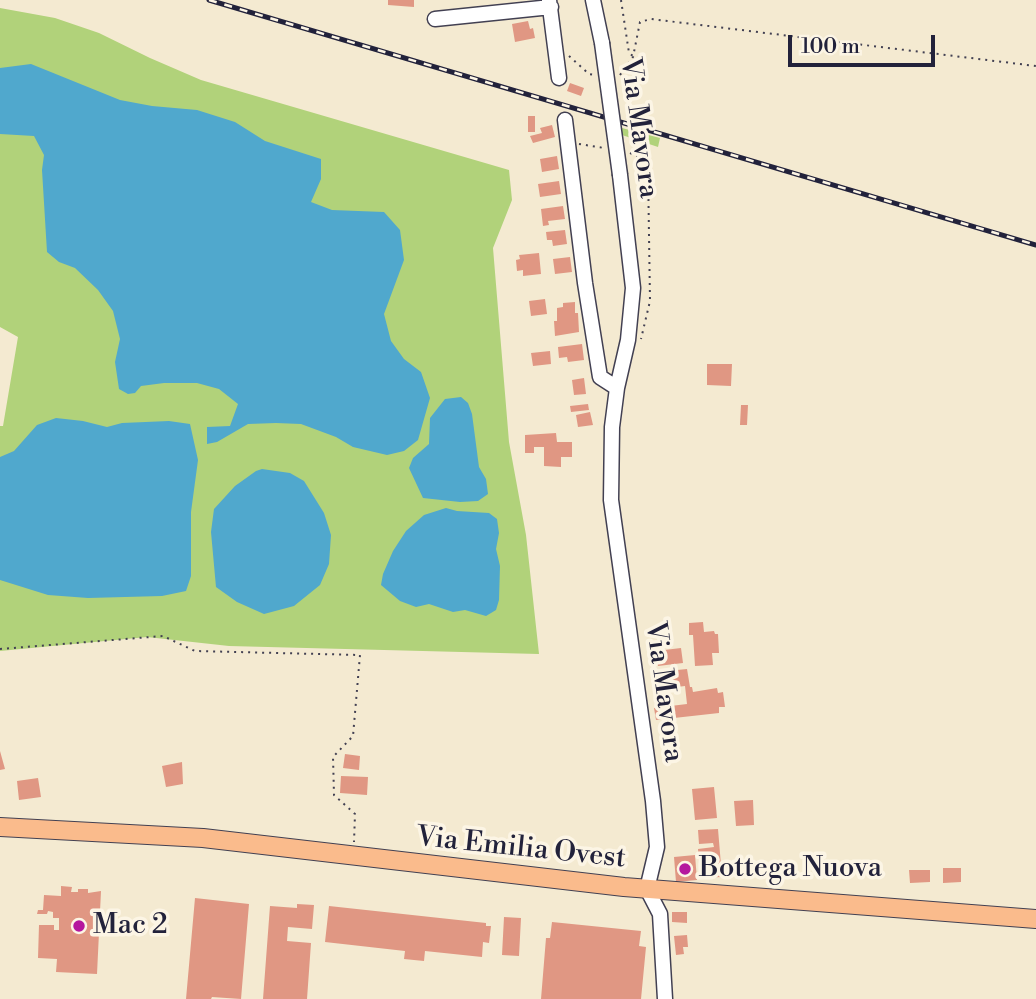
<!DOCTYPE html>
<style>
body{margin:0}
#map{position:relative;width:1036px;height:999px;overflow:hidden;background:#f4ead1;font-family:"Libre Bodoni",serif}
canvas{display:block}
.scale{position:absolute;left:788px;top:35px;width:147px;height:32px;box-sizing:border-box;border:4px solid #22223b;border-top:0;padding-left:9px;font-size:21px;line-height:24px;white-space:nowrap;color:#22223b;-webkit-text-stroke:5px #fcf5e5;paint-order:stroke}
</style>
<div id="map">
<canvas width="1036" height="999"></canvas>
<div class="scale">100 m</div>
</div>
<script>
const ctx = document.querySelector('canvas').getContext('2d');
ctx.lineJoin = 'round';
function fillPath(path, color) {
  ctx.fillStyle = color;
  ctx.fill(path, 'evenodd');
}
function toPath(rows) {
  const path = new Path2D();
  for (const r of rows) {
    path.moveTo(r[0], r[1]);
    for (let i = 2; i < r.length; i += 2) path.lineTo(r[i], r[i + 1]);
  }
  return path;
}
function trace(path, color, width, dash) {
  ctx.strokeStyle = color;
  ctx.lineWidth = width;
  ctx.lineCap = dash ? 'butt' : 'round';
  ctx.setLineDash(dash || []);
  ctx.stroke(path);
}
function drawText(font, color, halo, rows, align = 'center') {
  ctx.font = font + ' "Libre Bodoni",serif';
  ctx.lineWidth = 7;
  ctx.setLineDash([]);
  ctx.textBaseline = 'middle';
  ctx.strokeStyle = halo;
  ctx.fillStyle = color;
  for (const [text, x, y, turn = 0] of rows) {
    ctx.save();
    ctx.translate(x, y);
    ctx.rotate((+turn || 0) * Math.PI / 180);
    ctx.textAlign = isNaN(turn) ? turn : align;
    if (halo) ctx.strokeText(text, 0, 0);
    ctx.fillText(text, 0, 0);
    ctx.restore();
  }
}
fillPath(toPath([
 [0,8,55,18,99,33,150,58,201,80,509,170,512,200,493,248,509,442,526,535,539,654,229,646,147,637,0,651,0,426,3,426,18,337,0,327],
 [622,128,660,138,658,147,622,135]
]), '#b1d27a');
fillPath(toPath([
 [31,64,120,100,152,106,197,110,235,122,265,141,321,159,321,179,311,202,332,210,384,212,400,230,404,260,384,314,391,341,404,359,421,372,430,398,418,440,404,451,387,455,353,447,336,437,301,424,276,423,248,424,217,442,207,444,207,427,230,426,238,404,219,389,197,383,164,383,141,386,135,393,128,394,119,389,115,362,120,339,113,311,98,290,75,268,59,262,47,252,42,170,44,155,34,136,0,134,0,68],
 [461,397,468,403,472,414,479,467,486,479,488,494,478,501,460,502,423,498,409,468,413,458,429,444,430,418,445,399],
 [56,418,83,421,107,427,122,423,169,421,190,424,198,460,191,512,191,576,186,591,162,596,88,598,48,595,0,580,0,457,14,451,37,425],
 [262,469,290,473,304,481,324,513,331,535,329,564,320,585,294,606,264,614,237,602,216,587,211,532,214,509,235,486,256,471],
 [446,508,457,511,489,513,497,519,499,533,496,549,500,566,499,600,496,610,486,616,465,610,453,612,429,604,416,607,400,601,381,585,383,574,393,551,406,531,424,515]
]), '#50a8cd');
fillPath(toPath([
 [388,0,414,0,414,7,388,5],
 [528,21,530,29,533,28,535,38,515,42,512,24],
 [570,83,584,88,581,96,567,91],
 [528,116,535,116,535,132,528,132],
 [552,125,555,137,533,143,530,136,542,133,540,128],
 [557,156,559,169,542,172,540,159],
 [559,181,561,194,540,197,538,184],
 [563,206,565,219,548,221,549,225,543,226,541,209],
 [565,230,567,244,553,246,552,240,547,240,546,232],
 [539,253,541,274,523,276,523,270,517,271,516,260,520,259,519,255],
 [570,257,572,272,555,274,553,259],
 [545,299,547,314,531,316,529,301],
 [575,302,575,313,578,313,579,332,555,336,554,321,557,321,557,308,563,307,563,303],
 [582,344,584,360,568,362,567,357,559,358,558,347],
 [550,351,551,364,533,366,531,353],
 [707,364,732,364,731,386,707,385],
 [584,378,586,394,574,395,572,380],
 [588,404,589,410,571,412,570,406],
 [741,405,748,405,747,425,740,425],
 [590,412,593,425,578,427,576,415],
 [556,433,557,442,572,442,572,457,561,457,561,467,544,466,544,447,534,447,534,453,525,453,525,435],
 [703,622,704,632,714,631,715,634,718,634,719,653,712,653,713,665,695,666,693,635,689,635,689,623],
 [681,648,683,663,658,666,656,651],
 [687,669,690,687,692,687,693,692,717,688,718,693,723,692,725,707,719,707,719,713,656,720,654,708,687,704,685,686,660,689,658,672],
 [0,751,5,769,0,770],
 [345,754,360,756,359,770,343,768],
 [182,762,183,784,166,787,162,766],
 [341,776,368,777,367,795,340,793],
 [38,778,41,797,19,800,17,781],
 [714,787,717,818,695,820,692,789],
 [753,800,754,825,736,826,734,801],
 [718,829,722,877,700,878,698,849,714,847,713,843,699,844,698,830],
 [695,855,697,880,676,882,674,857],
 [943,868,961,868,961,882,943,883],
 [909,870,930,870,930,882,910,883],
 [61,886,72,887,71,892,78,892,78,889,88,889,88,893,101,891,97,974,56,972,57,959,38,958,39,925,54,925,54,930,59,930,59,918,53,918,53,912,48,911,47,914,37,914,38,910,43,910,44,895,61,896],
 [195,898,249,904,241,999,212,997,211,999,186,999],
 [297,904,314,905,312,929,288,927,287,941,311,943,307,999,263,999,270,906,297,908],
 [329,906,486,923,486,926,491,926,489,943,483,942,482,957,425,951,424,961,404,959,405,951,325,942],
 [672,912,687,912,687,923,672,922],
 [504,917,521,918,519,956,502,955],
 [552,922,641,931,639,946,646,947,641,999,541,999,546,938,550,938],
 [687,935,688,947,683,947,684,954,676,955,674,936]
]), '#e09783');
const minor = toPath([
 [549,0,559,78],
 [593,0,602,43],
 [435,19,551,7],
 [565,120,585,283,600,377,617,388],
 [620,175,633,288,628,340,617,388,612,427,611,500,653,801,657,847,647,889,660,914,665,999]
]);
const major = toPath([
 [0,827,203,838,624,887,1036,919]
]);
trace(minor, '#424052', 17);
trace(major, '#424052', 20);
trace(toPath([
 [621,0,629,53,633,56],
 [569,56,589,74,595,75],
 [620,75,633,57,640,22,651,19,1036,66],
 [579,144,604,148],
 [630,153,644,159,648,170,650,301,641,339],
 [0,649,163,636,195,651,360,655,353,736,333,757,334,795,355,814,354,842]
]), '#424052', 2, [2, 5]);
trace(minor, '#fff', 14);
trace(major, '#fabb8c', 18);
const rail = toPath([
 [209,0,1036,245]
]);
trace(rail, '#22223b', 5);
trace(rail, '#fcf5e5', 2.5, [8]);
const minorBridge = toPath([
 [602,43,620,175]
]);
trace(minorBridge, '#424052', 17, []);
trace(minorBridge, '#fff', 14);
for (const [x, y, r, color] of [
 [685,869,7,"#b5179e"],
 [79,926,7,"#b5179e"]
]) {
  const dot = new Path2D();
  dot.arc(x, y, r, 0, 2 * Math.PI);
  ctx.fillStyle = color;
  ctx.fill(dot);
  trace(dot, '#fcf5e5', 2.5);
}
drawText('28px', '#22223b', '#fcf5e5', [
 ["Via Mavora",638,128,82],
 ["Via Mavora",663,692,82],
 ["Via Emilia Ovest",521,849,6]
]);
drawText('28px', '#22223b', '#fcf5e5', [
 ["Bottega Nuova",699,869],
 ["Mac 2",93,926]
], 'left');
</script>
